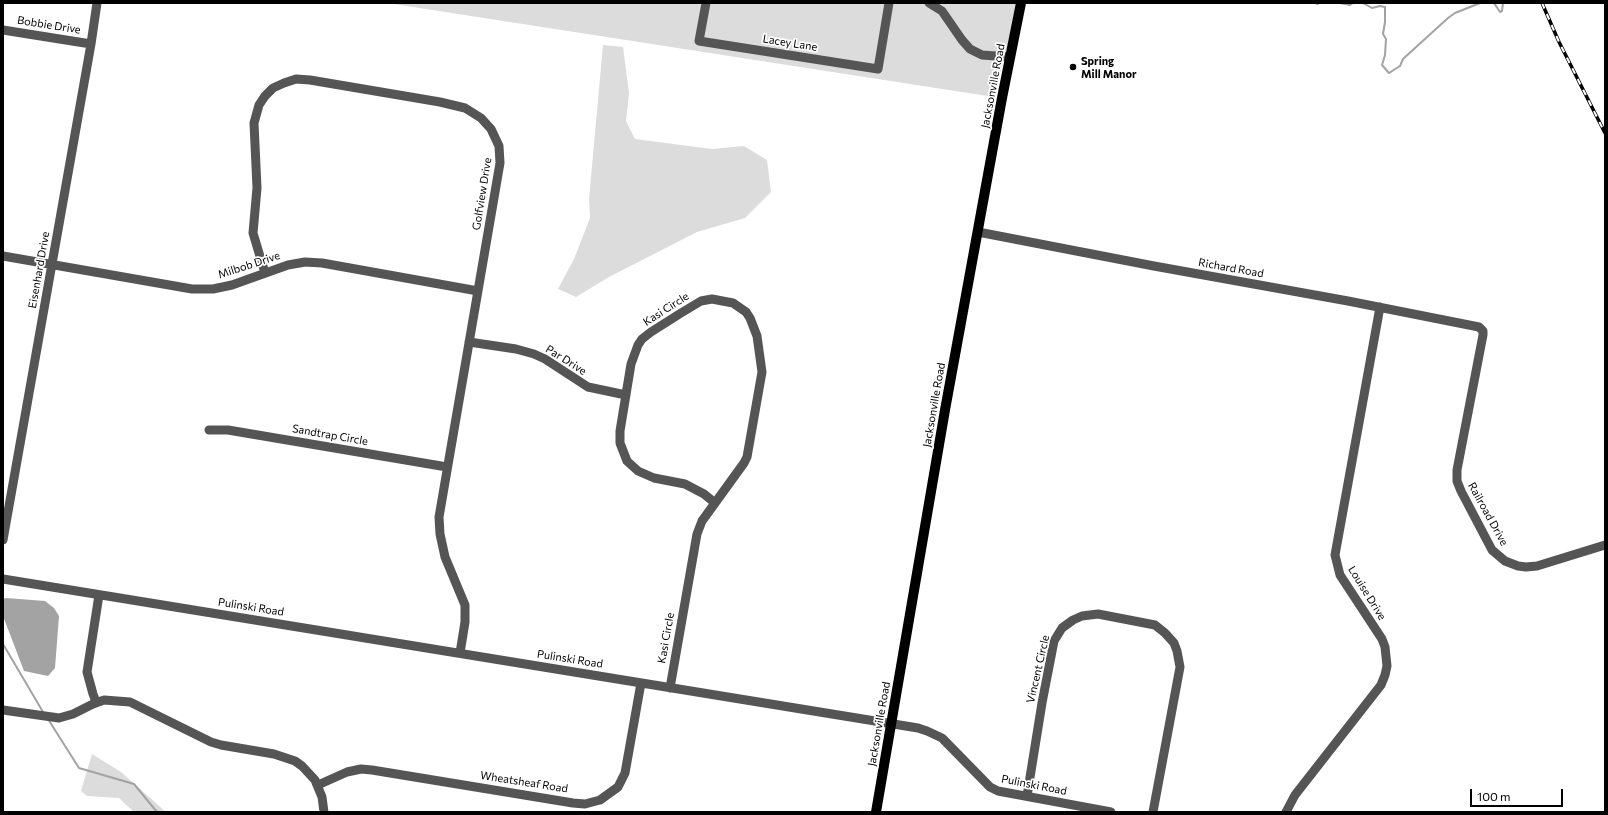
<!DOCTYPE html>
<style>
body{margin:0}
#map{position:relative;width:1608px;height:815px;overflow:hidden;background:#fff;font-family:Commissioner,sans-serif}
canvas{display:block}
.frame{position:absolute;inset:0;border:4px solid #000;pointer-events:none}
.scale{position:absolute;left:1470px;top:789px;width:93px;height:18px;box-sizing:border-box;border:2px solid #000;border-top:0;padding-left:5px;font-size:12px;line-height:14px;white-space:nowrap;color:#000;-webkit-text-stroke:3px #fff;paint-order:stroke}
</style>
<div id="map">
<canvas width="1608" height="815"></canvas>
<div class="frame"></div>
<div class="scale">100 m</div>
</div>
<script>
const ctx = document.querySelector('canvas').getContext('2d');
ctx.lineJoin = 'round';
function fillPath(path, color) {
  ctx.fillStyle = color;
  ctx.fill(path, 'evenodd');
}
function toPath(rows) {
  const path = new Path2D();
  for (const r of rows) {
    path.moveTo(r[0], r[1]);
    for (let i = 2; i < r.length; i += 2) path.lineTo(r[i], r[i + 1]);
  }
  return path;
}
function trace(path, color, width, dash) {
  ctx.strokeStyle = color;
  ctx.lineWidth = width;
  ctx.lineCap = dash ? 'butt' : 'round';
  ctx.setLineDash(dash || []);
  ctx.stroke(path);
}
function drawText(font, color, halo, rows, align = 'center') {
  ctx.font = font + ' Commissioner,sans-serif';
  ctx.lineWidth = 3.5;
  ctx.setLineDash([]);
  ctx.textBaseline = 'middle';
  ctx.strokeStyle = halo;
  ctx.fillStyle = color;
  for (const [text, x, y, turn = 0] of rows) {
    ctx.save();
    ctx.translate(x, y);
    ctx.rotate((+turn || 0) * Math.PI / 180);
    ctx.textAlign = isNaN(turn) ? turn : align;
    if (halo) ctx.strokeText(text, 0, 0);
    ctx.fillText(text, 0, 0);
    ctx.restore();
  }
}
fillPath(toPath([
 [387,3,1019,3,994,97],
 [603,45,623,47,629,93,626,121,635,139,712,149,744,146,767,160,771,192,745,218,697,232,609,277,576,297,558,289,574,259,590,218,589,199],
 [92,754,121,772,166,812,134,812,119,798,87,796,81,791]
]), '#dcdcdc');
fillPath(toPath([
 [6,598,45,601,54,608,59,616,55,668,48,676,24,671,3,616,3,599]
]), '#a3a3a3');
trace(toPath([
 [1340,3,1350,5,1353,3],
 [1363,3,1372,8,1380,6,1385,7,1385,22,1383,34,1386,39,1385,55,1382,65,1389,73,1400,66,1403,59,1448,18,1455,13,1480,3],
 [1494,3,1500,12,1502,11,1503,3],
 [1317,4,1319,3],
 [3,644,43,712],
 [48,719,79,768,134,784,157,812]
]), '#a3a3a3', 2);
trace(toPath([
 [706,3,699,41,878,69,889,3],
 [929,3,942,11,962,40,970,49,982,55,1010,57],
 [3,30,91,44],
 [978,232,1154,266,1348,301,1479,327,1483,331,1483,335,1457,470,1457,481,1461,491,1492,550,1505,561,1518,566,1526,567,1537,566,1605,545],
 [3,256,192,289,213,289,232,285,288,265,305,262,322,263,478,291],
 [265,273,253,233,257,188,254,123,259,105,265,96,273,88,284,83,296,79,310,80,440,102,465,108,481,118,491,129,499,146,500,163,439,517,440,534,445,557,465,605,465,622,460,653],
 [469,342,516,349,534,354,545,359,588,387,626,395],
 [209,430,228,430,447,467],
 [3,540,91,44,97,3],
 [3,579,918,728,927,731,942,738,990,787,998,791,1111,812],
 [670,688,697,534,702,521,744,463,747,457,762,372,757,336,750,318,746,312,733,303,712,299,701,301,681,313,651,332,642,339,638,345,631,364,620,431,620,443,627,461,638,471,654,478,685,484,704,494,715,503],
 [96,702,93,694,87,672,99,595],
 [3,710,59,718,73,714,93,704,104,700,130,702,211,742,221,745,274,754,295,761,302,766,315,780,322,797,324,812],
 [318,785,347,772,361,769,372,770,573,803,585,804,600,800,618,787,625,773,641,683],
 [1027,796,1042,703,1054,641,1062,628,1073,620,1082,616,1098,614,1155,625,1165,633,1174,643,1177,651,1180,667,1153,812],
 [1286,812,1295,795,1381,685,1385,675,1387,666,1385,647,1382,639,1340,575,1335,555,1380,307]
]), '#555', 9);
trace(toPath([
 [876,812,945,410,1002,98,1021,3]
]), '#000', 10);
const rail = toPath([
 [1542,3,1559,42,1605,133]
]);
trace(rail, '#000', 3.5);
trace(rail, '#fff', 2, [6]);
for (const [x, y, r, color] of [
 [1073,67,4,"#000"]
]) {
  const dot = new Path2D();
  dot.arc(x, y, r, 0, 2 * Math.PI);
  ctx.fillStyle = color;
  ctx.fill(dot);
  trace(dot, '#fff', 1.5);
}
drawText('11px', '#000', '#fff', [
 ["Bobbie Drive",49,25,9],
 ["Lacey Lane",790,43,9],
 ["Jacksonville Road",993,86,-79],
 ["Golfview Drive",482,194,-81],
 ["Milbob Drive",249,265,-18],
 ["Richard Road",1231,268,10],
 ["Eisenhard Drive",39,270,-80],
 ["Kasi Circle",666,309,-33],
 ["Par Drive",566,360,32],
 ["Jacksonville Road",934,405,-80],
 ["Sandtrap Circle",330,435,10],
 ["Railroad Drive",1488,514,61],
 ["Louise Drive",1367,593,58],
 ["Pulinski Road",251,607,9],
 ["Kasi Circle",666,638,-80],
 ["Pulinski Road",570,659,9],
 ["Vincent Circle",1038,669,-77],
 ["Jacksonville Road",879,724,-80],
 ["Wheatsheaf Road",524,782,9],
 ["Pulinski Road",1034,785,11]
]);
drawText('bold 11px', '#000', '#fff', [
 ["Spring",1081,61],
 ["Mill Manor",1081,74]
], 'left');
</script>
